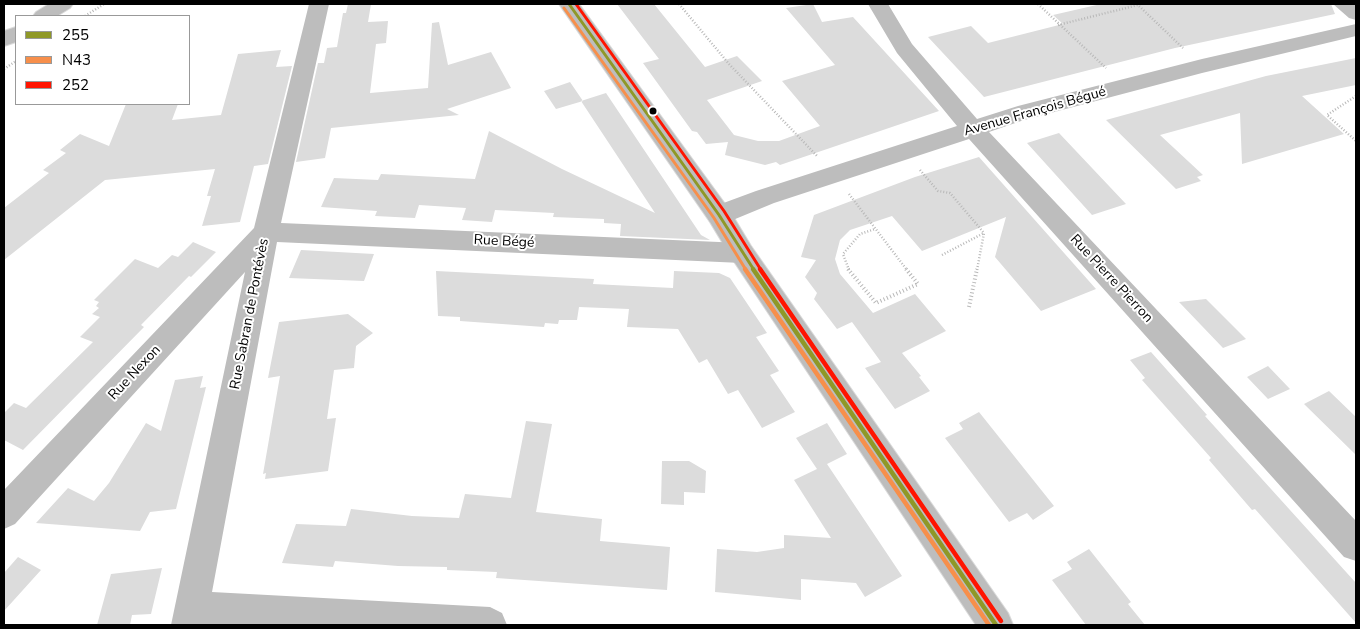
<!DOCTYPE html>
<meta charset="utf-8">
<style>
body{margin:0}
#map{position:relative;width:1360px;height:629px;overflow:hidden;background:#fff;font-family:"Nunito Sans",sans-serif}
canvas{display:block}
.frame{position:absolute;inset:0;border:5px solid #000;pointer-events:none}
.legend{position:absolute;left:15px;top:15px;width:175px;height:90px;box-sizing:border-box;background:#fff;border:1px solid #999;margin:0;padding:6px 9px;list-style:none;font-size:15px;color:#000}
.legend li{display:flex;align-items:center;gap:10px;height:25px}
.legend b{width:25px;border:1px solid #999}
</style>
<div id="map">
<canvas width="1360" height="629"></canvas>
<div class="frame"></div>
<ul class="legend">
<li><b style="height:6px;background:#8f9827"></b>255</li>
<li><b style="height:6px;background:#f78f4b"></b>N43</li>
<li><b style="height:6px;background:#ff1400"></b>252</li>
</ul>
</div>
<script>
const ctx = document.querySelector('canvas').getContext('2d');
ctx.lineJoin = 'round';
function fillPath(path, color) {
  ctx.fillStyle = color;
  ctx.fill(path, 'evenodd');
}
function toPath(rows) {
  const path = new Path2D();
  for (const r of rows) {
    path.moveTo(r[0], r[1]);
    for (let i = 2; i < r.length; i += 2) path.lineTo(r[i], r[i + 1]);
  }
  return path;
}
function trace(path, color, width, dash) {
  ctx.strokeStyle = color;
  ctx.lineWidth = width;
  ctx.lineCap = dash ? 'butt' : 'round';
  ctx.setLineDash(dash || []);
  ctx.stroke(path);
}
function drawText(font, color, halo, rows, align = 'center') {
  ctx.font = font + ' "Nunito Sans",sans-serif';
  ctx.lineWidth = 4;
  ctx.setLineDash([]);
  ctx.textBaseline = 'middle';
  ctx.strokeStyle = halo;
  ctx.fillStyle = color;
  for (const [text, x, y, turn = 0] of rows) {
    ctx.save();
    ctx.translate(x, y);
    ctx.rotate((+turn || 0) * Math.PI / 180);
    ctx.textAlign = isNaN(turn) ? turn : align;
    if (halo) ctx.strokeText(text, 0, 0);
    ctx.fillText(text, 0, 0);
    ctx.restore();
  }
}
fillPath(toPath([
 [348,4,371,4,368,22,388,21,386,43,376,44,370,93,428,88,432,23,439,22,448,65,491,52,511,88,447,109,459,115,331,128,325,158,296,162,318,63,324,63,327,48,337,47,343,13,346,13],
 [617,4,654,4,705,67,737,56,762,81,707,100,734,135,758,141,779,141,820,126,782,81,835,65,786,8,813,4,822,22,853,17,939,111,780,165,776,162,765,165,725,155,728,142,706,144,697,132,692,131,643,63,659,59],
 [1101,4,1331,4,1335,14,1175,48,984,97,928,37,971,26,988,43,1063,24,1053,15],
 [281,50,276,67,292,66,268,164,254,166,240,222,202,226,211,196,207,196,215,169,105,180,4,260,4,208,49,173,43,170,66,153,60,150,80,134,109,146,126,104,178,104,172,120,221,115,238,54],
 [1356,58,1356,85,1302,96,1344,134,1242,164,1240,113,1160,135,1203,175,1197,177,1201,181,1176,189,1106,120,1266,76],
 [570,82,583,101,556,109,544,91],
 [606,93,701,235,710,240,620,236,621,224,604,223,604,219,553,217,554,213,495,210,492,222,462,220,466,208,419,205,415,218,375,216,377,211,321,207,334,178,378,180,381,174,475,179,489,131,562,169,655,213,581,101],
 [1059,133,1126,204,1092,215,1027,143],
 [979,157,1096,289,1041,311,995,257,1006,217,922,251,892,216,850,230,840,240,835,259,840,274,873,313,915,294,946,331,902,353,921,376,919,377,930,391,895,409,865,368,881,362,852,322,837,329,814,299,817,293,805,277,816,260,801,257,814,215,915,177],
 [193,242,216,252,191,277,189,276,141,325,144,327,23,450,4,440,4,413,14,403,26,408,93,342,80,337,100,317,92,314,99,308,96,306,99,302,94,300,135,259,158,268,172,255,178,257],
 [301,250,374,254,364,281,289,278],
 [436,271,594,279,593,284,673,288,674,271,719,273,730,278,767,333,756,337,779,371,770,375,795,412,762,428,738,390,728,394,707,359,699,363,678,329,627,327,629,309,579,307,577,320,559,320,558,324,545,323,544,327,460,321,460,317,438,316],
 [1206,299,1246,339,1223,348,1179,302],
 [348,314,373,333,356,346,354,368,334,370,327,419,336,418,328,471,265,479,266,473,263,474,280,376,268,378,279,322],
 [1151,352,1207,415,1205,416,1356,583,1356,623,1255,509,1252,510,1209,460,1211,458,1142,380,1145,378,1130,360],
 [1268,366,1290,389,1268,399,1247,377],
 [203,376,200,388,206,387,176,509,150,512,140,531,36,523,68,488,94,501,109,483,146,423,161,431,175,380],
 [1329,391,1356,417,1356,455,1304,404],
 [979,412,1054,506,1033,520,1027,513,1009,522,945,438,963,429,959,423],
 [526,421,552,424,536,512,602,519,600,541,670,547,667,590,496,578,497,572,447,570,447,567,398,566,335,561,333,567,282,563,296,524,346,526,351,509,412,516,459,518,465,494,511,498],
 [827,423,847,454,827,464,902,576,865,597,856,583,801,579,801,600,715,592,717,549,757,552,784,548,784,535,831,538,794,480,817,469,796,438],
 [662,461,689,461,706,471,705,493,684,492,684,505,661,504],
 [1089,549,1131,602,1128,604,1145,625,1086,625,1052,580,1072,569,1067,562],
 [18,557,41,570,4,611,4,573],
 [162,568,151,614,132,615,130,625,97,625,111,574]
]), '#dcdcdc');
const major = toPath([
 [49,4,73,4,70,8,57,16,33,16,36,12,49,4],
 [559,4,579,4,728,208,751,246,1008,613,1013,625,976,625,733,260,710,222,559,4],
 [16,27,16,42,4,46,4,31,16,27]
]);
trace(major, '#dbdbdb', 2);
trace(toPath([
 [679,4,729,64,818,157],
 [1038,4,1106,68],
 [85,16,104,4],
 [1058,25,1138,5,1183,48],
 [4,69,16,61],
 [1356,96,1327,115,1356,141],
 [920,170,938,191,950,193,984,233,977,270],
 [849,194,907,270],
 [942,255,984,233],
 [849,270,843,254,860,234,875,229]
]), '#b8b8b8', 2.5, [1, 2]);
trace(toPath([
 [848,269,876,303,918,284,906,269],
 [969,307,977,269]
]), '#b8b8b8', 4, [1, 2.5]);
fillPath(toPath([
 [309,4,329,4,281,223,742,243,751,246,755,253,751,260,742,263,277,242,212,592,490,607,502,613,507,625,171,625,245,272,15,524,4,529,4,490,254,228,309,4],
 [868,4,888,4,912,44,977,119,1018,106,1202,59,1356,24,1356,36,1202,73,1024,120,989,132,1356,521,1356,561,1344,557,969,139,774,203,728,222,719,224,710,222,706,215,710,208,756,191,957,126,897,53,868,4],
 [1333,4,1355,4,1356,20,1349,18,1333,4]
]), '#bdbdbd');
fillPath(major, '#bdbdbd');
trace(toPath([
 [569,4,719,215,754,270]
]), '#8f9827', 3);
trace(toPath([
 [753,269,996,625]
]), '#8f9827', 4.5);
trace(toPath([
 [564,8,714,218,746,270]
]), '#f78f4b', 3);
trace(toPath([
 [745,269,989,625]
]), '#f78f4b', 4.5);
trace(toPath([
 [576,4,724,211,761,270]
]), '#ff1400', 3);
trace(toPath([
 [760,269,1001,621]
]), '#ff1400', 4.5);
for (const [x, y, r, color] of [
 [653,111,4.5,"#000"]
]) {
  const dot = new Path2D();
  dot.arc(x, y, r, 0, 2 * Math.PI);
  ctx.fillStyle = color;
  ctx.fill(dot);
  trace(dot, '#fff', 2);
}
drawText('14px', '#000', '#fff', [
 ["Avenue François Bégué",1035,112,-16],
 ["Rue Bégé",504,242,3],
 ["Rue Pierre Pierron",1111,279,47],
 ["Rue Sabran de Pontévès",250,314,-79],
 ["Rue Nexon",135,373,-47]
]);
</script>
